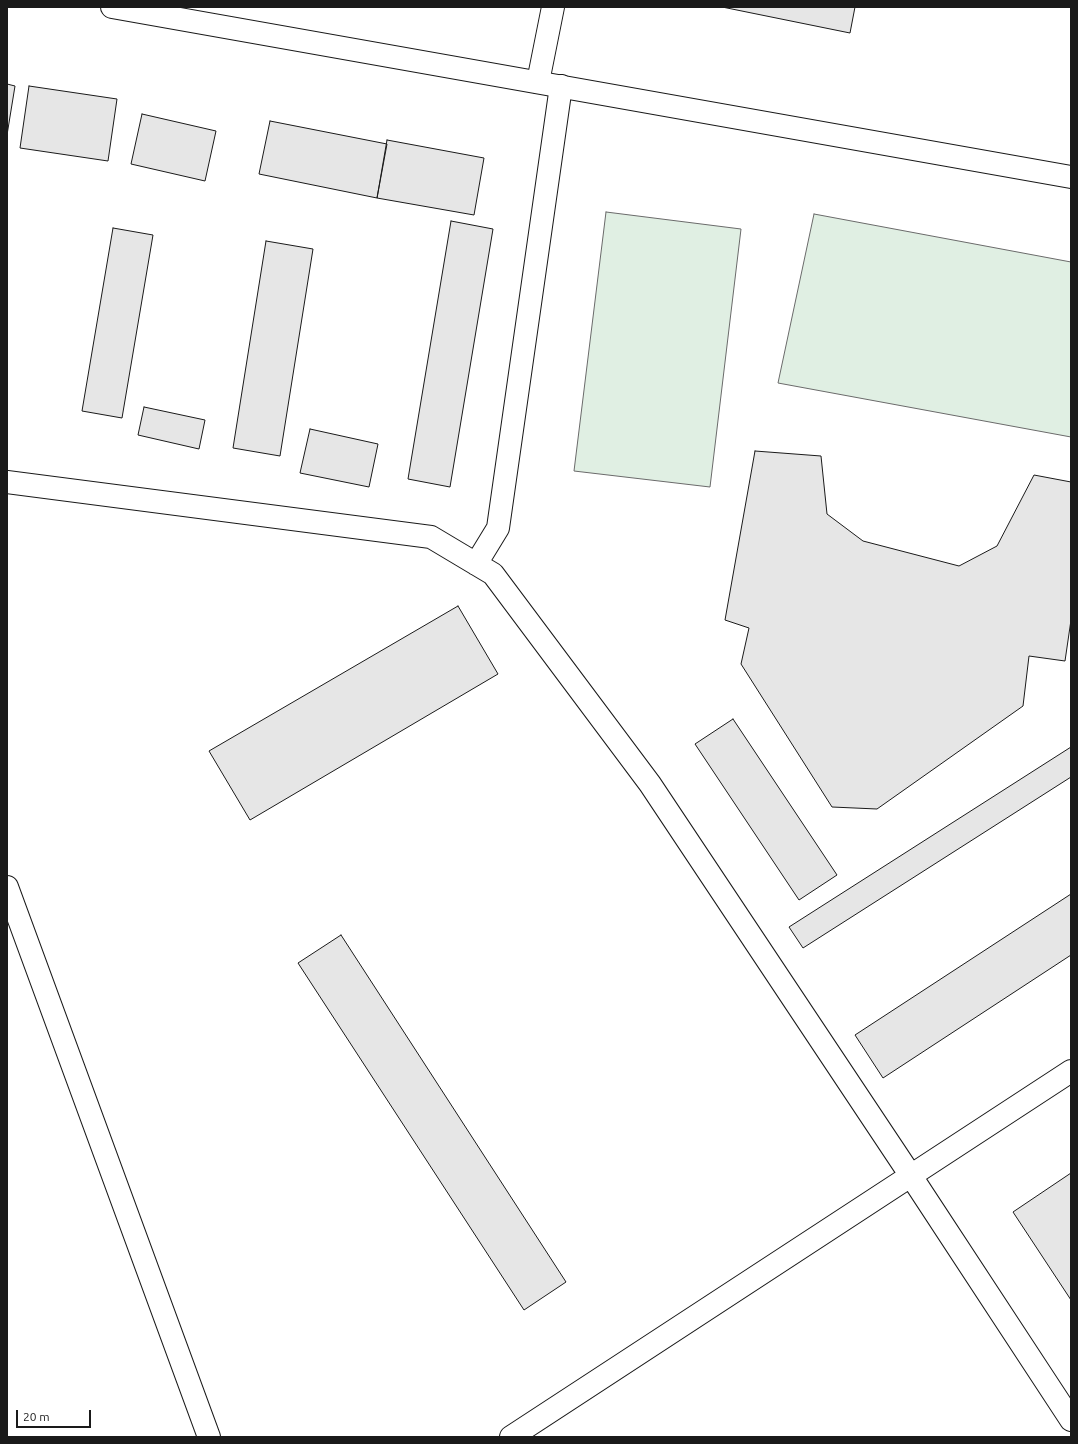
<!DOCTYPE html>
<style>
body{margin:0}
#map{position:relative;width:1078px;height:1444px;overflow:hidden;background:#fff;font-family:Ubuntu,sans-serif}
canvas{display:block}
.frame{position:absolute;inset:0;border:8px solid #1a1a1a;pointer-events:none}
.scale{position:absolute;left:16px;top:1410px;width:75px;height:18px;box-sizing:border-box;border:2px solid #1a1a1a;border-top:0;padding-left:5px;font-size:12px;line-height:14px;white-space:nowrap;color:#1a1a1a;-webkit-text-stroke:3px #fff;paint-order:stroke}
</style>
<div id="map">
<canvas width="1078" height="1444"></canvas>
<div class="frame"></div>
<div class="scale">20 m</div>
</div>
<script>
const ctx = document.querySelector('canvas').getContext('2d');
ctx.lineJoin = 'round';
function fillPath(path, color) {
  ctx.fillStyle = color;
  ctx.fill(path, 'evenodd');
}
function toPath(rows) {
  const path = new Path2D();
  for (const r of rows) {
    path.moveTo(r[0], r[1]);
    for (let i = 2; i < r.length; i += 2) path.lineTo(r[i], r[i + 1]);
  }
  return path;
}
function trace(path, color, width, dash) {
  ctx.strokeStyle = color;
  ctx.lineWidth = width;
  ctx.lineCap = dash ? 'butt' : 'round';
  ctx.setLineDash(dash || []);
  ctx.stroke(path);
}
const green = toPath([
 [606,212,741,229,710,487,574,471,606,212],
 [814,214,1071,262,1071,437,778,383,814,214]
]);
fillPath(green, '#e0efe3');
trace(green, '#6a6a6a', 1);
const building = toPath([
 [722,7,855,7,850,33,722,7],
 [7,84,15,86,7,135,7,84],
 [29,86,117,99,108,161,20,148,29,86],
 [142,114,216,131,205,181,131,164,142,114],
 [270,121,387,144,377,198,259,174,270,121],
 [387,140,484,158,474,215,377,198,387,140],
 [451,221,493,229,450,487,408,479,451,221],
 [113,228,153,235,122,418,82,411,113,228],
 [266,241,313,249,280,456,233,448,266,241],
 [144,407,205,420,199,449,138,435,144,407],
 [310,429,378,444,369,487,300,473,310,429],
 [755,451,821,456,827,514,863,541,959,566,997,546,1034,475,1071,482,1071,620,1065,661,1029,656,1023,706,877,809,832,807,741,664,749,628,725,620,755,451],
 [458,606,498,674,250,820,209,751,458,606],
 [733,719,837,875,799,900,695,744,733,719],
 [1071,747,1071,777,803,948,789,927,1071,747],
 [1071,894,1071,955,883,1078,855,1035,1071,894],
 [341,935,566,1282,524,1310,298,963,341,935],
 [1071,1173,1071,1300,1013,1212,1071,1173]
]);
fillPath(building, '#e6e6e6');
trace(building, '#1a1a1a', 1);
const minor = toPath([
 [538,82,553,7],
 [7,482,431,537,493,574,650,784,911,1176,1071,1420],
 [476,564,498,528,561,86],
 [7,887,209,1437],
 [511,1437,1071,1071]
]);
const highway = toPath([
 [112,7,1071,177]
]);
trace(minor, '#1a1a1a', 24);
trace(highway, '#1a1a1a', 24);
trace(minor, '#fff', 22);
trace(highway, '#fff', 22);
</script>
